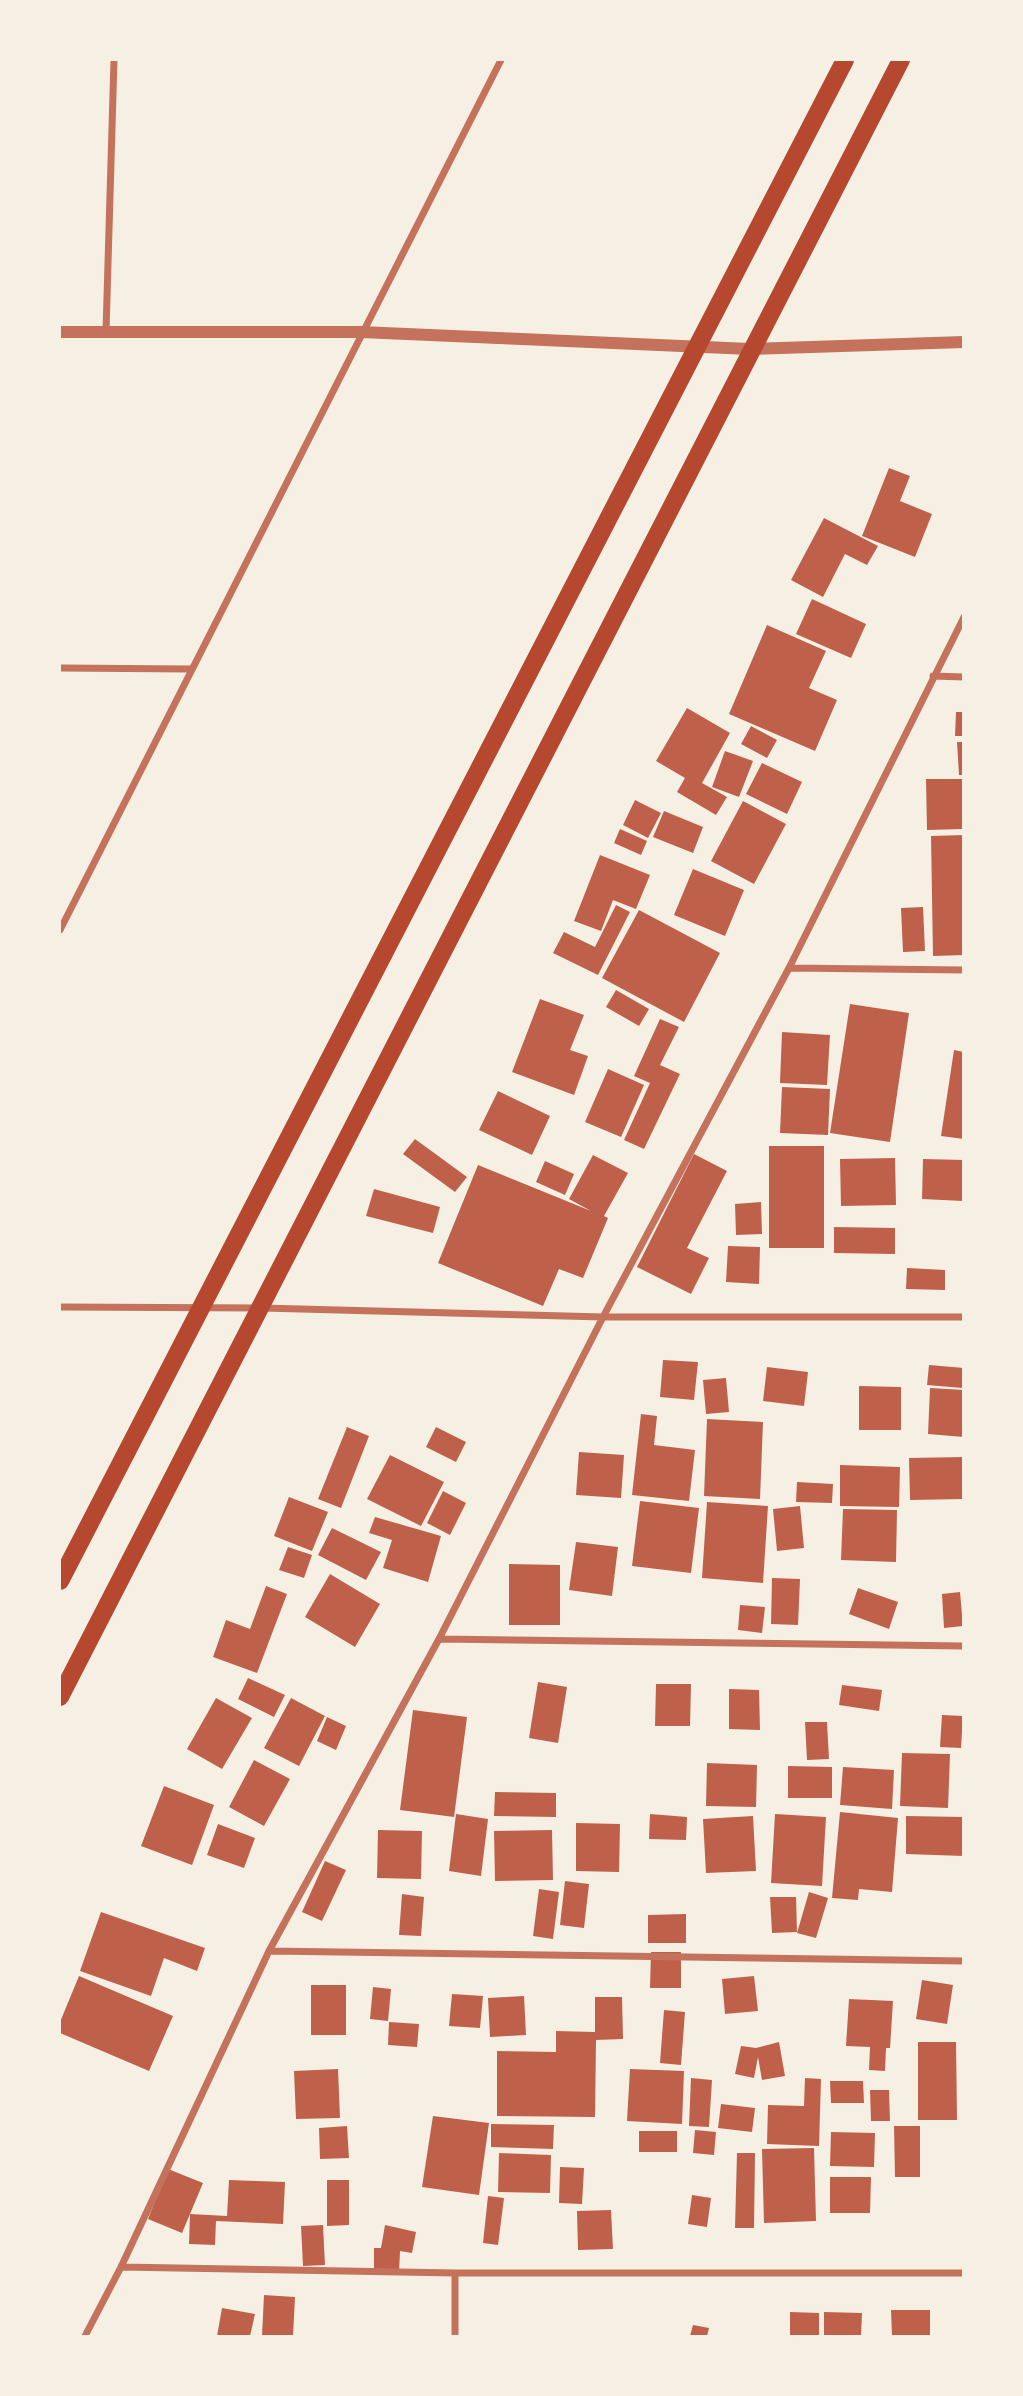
<!DOCTYPE html>
<style>
body{margin:0}
#map{position:relative;width:1023px;height:2396px;overflow:hidden;background:#f6efe4;font-family:Lato,sans-serif}
canvas{display:block}
.frame{position:absolute;inset:0;border:61px solid #f6efe4;pointer-events:none}
</style>
<div id="map">
<canvas width="1023" height="2396"></canvas>
<div class="frame"></div>
</div>
<script>
const ctx = document.querySelector('canvas').getContext('2d');
ctx.lineJoin = 'round';
function fillPath(path, color) {
  ctx.fillStyle = color;
  ctx.fill(path, 'evenodd');
}
function toPath(rows) {
  const path = new Path2D();
  for (const r of rows) {
    path.moveTo(r[0], r[1]);
    for (let i = 2; i < r.length; i += 2) path.lineTo(r[i], r[i + 1]);
  }
  return path;
}
function trace(path, color, width, dash) {
  ctx.strokeStyle = color;
  ctx.lineWidth = width;
  ctx.lineCap = dash ? 'butt' : 'round';
  ctx.setLineDash(dash || []);
  ctx.stroke(path);
}
fillPath(toPath([
 [889,468,910,476,900,501,932,514,915,557,862,536],
 [824,518,878,546,867,565,845,554,823,597,791,580],
 [812,599,866,624,851,658,796,634],
 [767,625,826,651,809,688,837,700,815,751,729,714],
 [687,708,730,733,702,783,727,797,716,815,677,792,685,778,656,761],
 [956,712,964,712,964,736,955,736],
 [751,726,777,740,767,758,741,744],
 [957,742,964,742,964,775,959,775],
 [725,751,753,761,739,797,712,787],
 [762,763,802,782,787,814,746,794],
 [926,779,964,779,964,829,927,830],
 [635,800,661,813,648,838,623,825],
 [743,801,786,824,754,884,711,861],
 [664,811,703,827,693,853,653,837],
 [620,829,647,841,641,855,614,843],
 [964,835,964,955,933,956,931,836],
 [600,855,650,875,636,909,613,900,601,931,574,921],
 [693,869,744,890,725,936,674,915],
 [616,905,630,912,598,975,553,953,564,932,595,947],
 [923,907,925,951,903,952,901,908],
 [639,910,720,953,684,1022,602,978],
 [616,990,649,1009,639,1026,606,1007],
 [540,999,584,1015,570,1050,588,1056,574,1095,512,1072],
 [850,1004,909,1013,890,1142,830,1133],
 [660,1019,679,1027,660,1065,680,1074,644,1149,624,1140,650,1083,634,1076],
 [782,1032,830,1035,827,1085,780,1083],
 [954,1050,964,1052,964,1139,941,1136],
 [608,1069,644,1085,621,1137,585,1122],
 [782,1087,830,1089,828,1135,780,1133],
 [498,1091,550,1116,532,1155,479,1130],
 [415,1139,467,1177,455,1192,403,1154],
 [769,1146,824,1146,824,1248,769,1248],
 [694,1154,727,1171,687,1248,709,1258,691,1294,637,1267],
 [593,1155,628,1173,604,1216,608,1218,583,1278,559,1269,543,1306,438,1263,478,1165,591,1211,569,1199],
 [895,1158,896,1205,841,1206,840,1159],
 [923,1159,964,1160,963,1201,922,1199],
 [545,1161,574,1174,565,1195,536,1182],
 [374,1189,440,1207,433,1233,366,1216],
 [761,1202,762,1234,736,1235,735,1204],
 [834,1227,895,1228,895,1254,834,1253],
 [728,1246,760,1247,759,1284,726,1282],
 [907,1268,945,1270,945,1290,906,1289],
 [663,1360,698,1362,694,1400,660,1397],
 [929,1365,964,1368,963,1388,927,1385],
 [767,1367,808,1372,804,1406,763,1401],
 [726,1378,729,1412,706,1414,703,1380],
 [859,1386,901,1387,901,1430,859,1430],
 [930,1388,964,1390,964,1437,928,1434],
 [641,1414,657,1416,654,1445,695,1450,689,1501,632,1495],
 [707,1419,763,1422,760,1499,704,1496],
 [347,1427,369,1436,341,1508,318,1499],
 [436,1427,466,1442,456,1462,426,1447],
 [579,1452,624,1455,621,1498,576,1495],
 [390,1455,444,1482,421,1526,367,1499],
 [964,1457,964,1499,910,1500,909,1458],
 [840,1465,900,1467,899,1507,840,1506],
 [797,1482,833,1484,832,1503,796,1502],
 [443,1491,466,1503,450,1535,427,1523],
 [289,1497,328,1512,312,1551,274,1536],
 [640,1501,699,1508,691,1573,632,1566],
 [707,1502,768,1506,763,1583,702,1578],
 [800,1506,804,1548,777,1551,773,1509],
 [843,1509,897,1510,896,1562,841,1560],
 [375,1517,441,1536,428,1582,383,1568,392,1540,369,1533],
 [332,1528,381,1552,366,1580,318,1555],
 [576,1542,618,1547,612,1596,569,1590],
 [288,1547,312,1555,304,1578,279,1570],
 [509,1564,560,1565,560,1625,509,1625],
 [330,1574,380,1604,355,1647,305,1617],
 [772,1578,800,1579,798,1625,771,1624],
 [266,1586,287,1594,257,1673,213,1657,226,1620,250,1629],
 [858,1588,898,1602,889,1629,849,1614],
 [960,1592,963,1626,944,1628,942,1594],
 [740,1605,765,1607,762,1633,738,1630],
 [248,1678,285,1695,274,1717,238,1699],
 [538,1682,567,1687,558,1743,529,1738],
 [656,1684,691,1684,690,1726,655,1726],
 [842,1685,882,1690,879,1711,839,1705],
 [729,1689,759,1690,760,1730,729,1729],
 [216,1698,252,1718,222,1769,187,1749],
 [291,1698,325,1716,299,1766,264,1748],
 [413,1710,467,1717,454,1817,400,1810],
 [942,1715,963,1716,961,1748,940,1747],
 [327,1717,346,1726,336,1750,317,1741],
 [805,1722,827,1722,829,1759,807,1760],
 [902,1753,950,1754,948,1808,900,1806],
 [254,1760,290,1779,264,1826,229,1807],
 [707,1763,757,1765,756,1807,706,1806],
 [788,1766,832,1767,832,1798,788,1798],
 [843,1767,894,1770,892,1809,840,1805],
 [164,1786,214,1805,192,1865,141,1846],
 [495,1792,556,1793,556,1817,494,1816],
 [840,1812,898,1818,892,1892,859,1889,858,1900,832,1898],
 [456,1814,488,1819,481,1876,449,1871],
 [650,1814,687,1817,686,1840,649,1839],
 [775,1814,826,1817,822,1886,771,1883],
 [753,1816,756,1871,706,1873,703,1819],
 [906,1816,964,1817,964,1856,906,1854],
 [576,1823,620,1824,619,1872,576,1871],
 [218,1824,255,1838,244,1868,207,1855],
 [378,1830,422,1831,421,1879,377,1878],
 [552,1830,553,1880,495,1881,494,1831],
 [325,1861,346,1870,322,1921,302,1912],
 [565,1881,589,1884,584,1928,560,1925],
 [539,1889,559,1892,553,1939,533,1936],
 [809,1892,828,1898,816,1938,797,1933],
 [402,1894,424,1897,421,1936,399,1935],
 [770,1897,796,1897,797,1932,772,1933],
 [101,1912,205,1948,197,1971,164,1958,151,1996,80,1971],
 [686,1914,686,1943,648,1943,648,1915],
 [651,1952,681,1952,681,1988,650,1988],
 [79,1976,173,2016,149,2071,60,2033,60,2022],
 [754,1976,758,2011,725,2014,722,1979],
 [922,1980,953,1985,947,2024,916,2019],
 [311,1985,346,1985,346,2035,311,2035],
 [373,1987,391,1989,388,2021,370,2019],
 [452,1994,483,1996,480,2028,449,2026],
 [524,1996,526,2035,490,2037,488,1998],
 [595,1997,622,1997,623,2039,596,2040,595,2117,497,2116,497,2051,556,2052,556,2031,595,2032],
 [849,1999,893,2001,890,2048,886,2048,885,2071,869,2070,870,2047,846,2046],
 [664,2010,685,2012,681,2065,660,2063],
 [389,2022,419,2024,417,2047,388,2045],
 [779,2042,785,2076,762,2080,758,2057,754,2078,735,2074,741,2046,756,2048],
 [918,2042,956,2042,957,2120,918,2120],
 [338,2069,340,2118,296,2119,294,2071],
 [630,2069,684,2071,682,2124,627,2121],
 [691,2078,712,2080,709,2127,689,2126],
 [805,2078,821,2079,819,2146,767,2144,768,2105,804,2106],
 [830,2081,863,2081,864,2103,831,2103],
 [870,2090,889,2090,890,2121,871,2121],
 [721,2104,755,2108,752,2132,718,2128],
 [433,2116,489,2123,479,2195,422,2187],
 [491,2124,554,2125,553,2149,491,2147],
 [347,2126,349,2158,320,2159,319,2128],
 [894,2126,920,2126,920,2177,895,2177],
 [695,2130,716,2132,714,2155,693,2153],
 [639,2131,677,2131,677,2152,639,2152],
 [831,2132,875,2133,874,2167,830,2166],
 [814,2148,816,2221,764,2223,762,2149],
 [499,2153,551,2155,550,2193,498,2192],
 [737,2153,755,2153,754,2228,735,2228],
 [560,2167,584,2168,582,2204,559,2203],
 [168,2169,203,2183,182,2233,148,2219],
 [830,2177,871,2177,870,2213,830,2213],
 [229,2180,285,2182,283,2224,216,2221,215,2245,189,2244,190,2214,227,2216],
 [327,2180,349,2180,349,2225,327,2226],
 [692,2195,711,2198,707,2227,688,2224],
 [488,2196,504,2198,498,2245,483,2243],
 [611,2210,613,2249,578,2250,577,2211],
 [323,2225,325,2265,303,2266,301,2226],
 [385,2225,416,2232,412,2253,400,2251,399,2273,374,2273,374,2248,381,2248],
 [264,2295,295,2297,293,2336,262,2336],
 [222,2308,255,2314,250,2336,217,2336],
 [891,2310,930,2310,930,2336,892,2336],
 [790,2312,819,2313,819,2336,790,2336],
 [824,2312,862,2313,861,2336,824,2336],
 [693,2325,709,2328,707,2336,690,2336]
]), '#bf614a');
trace(toPath([
 [106,331,114,60],
 [60,668,190,669],
 [933,676,964,677],
 [60,930,501,60],
 [789,968,964,970],
 [60,1307,262,1308,603,1317,964,1317],
 [439,1639,964,1646],
 [269,1951,964,1961],
 [121,2267,455,2273,964,2273],
 [85,2336,121,2267,269,1951,439,1639,603,1317,789,968,964,617],
 [455,2336,455,2273]
]), '#c5725c', 7);
trace(toPath([
 [60,332,361,332,750,349,964,342]
]), '#c5725c', 12);
trace(toPath([
 [60,1581,845,60],
 [60,1697,901,60]
]), '#b5482f', 18);
</script>
